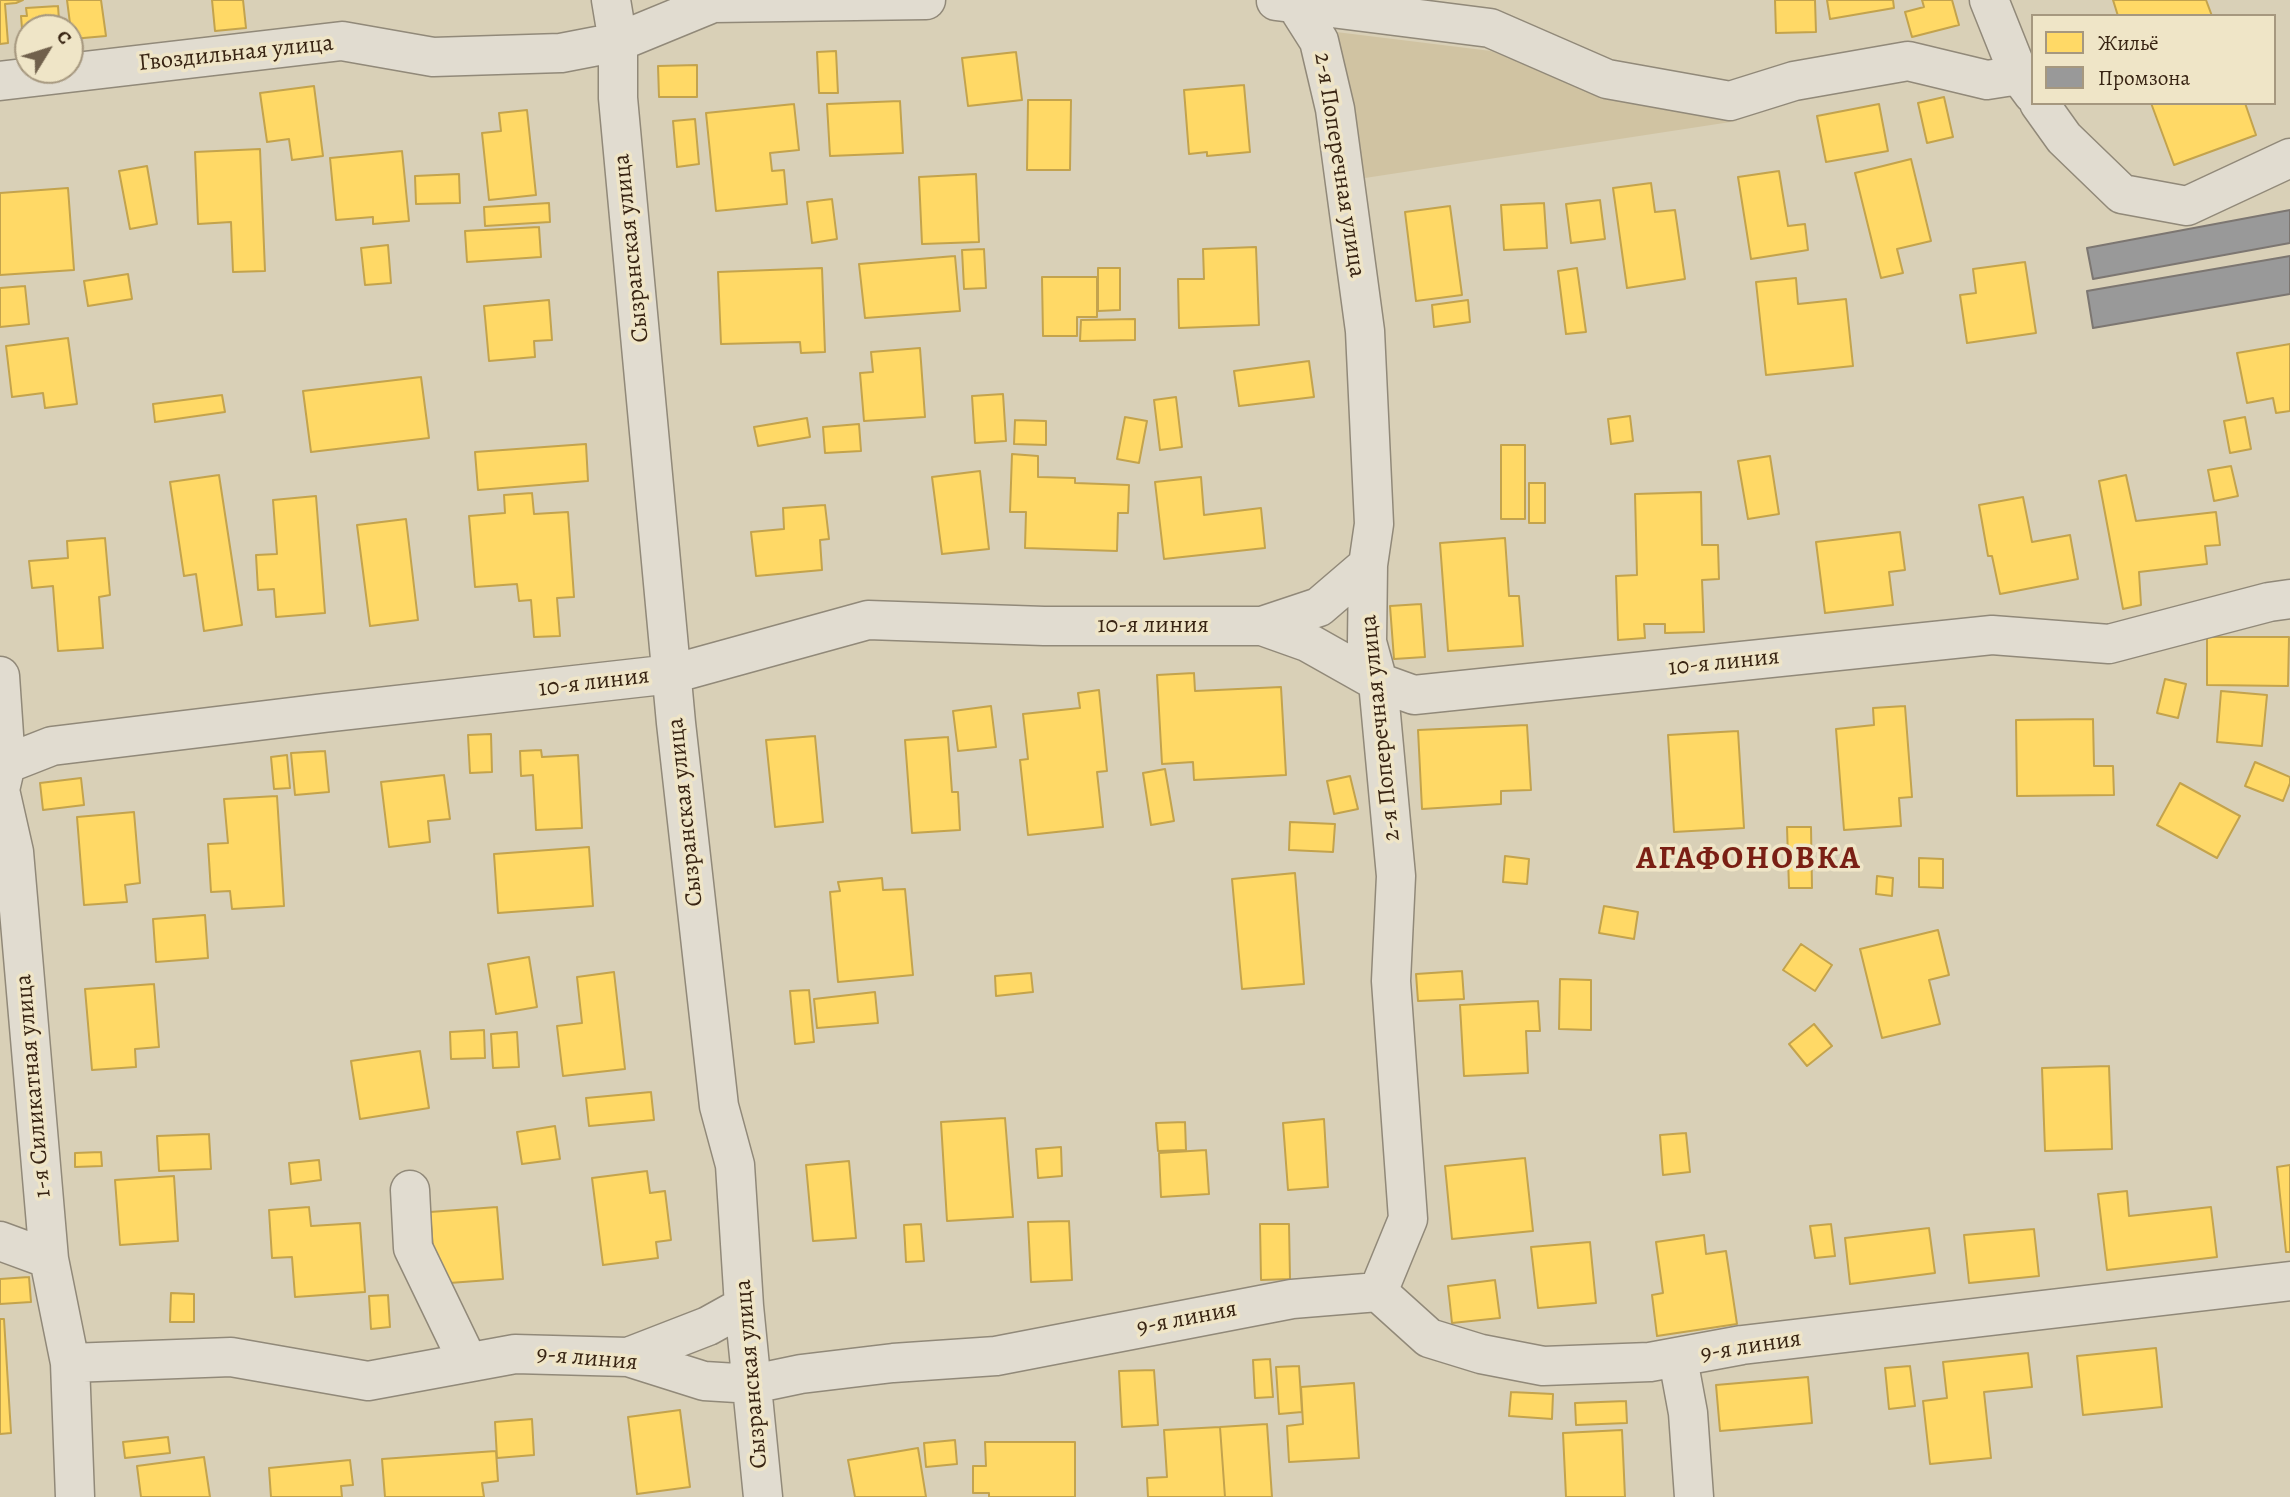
<!DOCTYPE html>
<meta charset="utf-8">
<style>
body{margin:0}
#map{position:relative;width:2290px;height:1497px;overflow:hidden;background:#d9d0b7;font-family:Alegreya,serif}
canvas{display:block}
.legend{position:absolute;left:2031px;top:14px;width:245px;height:91px;box-sizing:border-box;background:#efe5c7;border:2px solid #a6987f;margin:0;padding:9px 12px;list-style:none;font-size:21px;color:#382413}
.legend li{display:flex;align-items:center;gap:14px;height:35px}
.legend b{width:35px;border:2px solid #a6987f}
.north{position:absolute;left:14px;top:14px;width:70px;height:70px;box-sizing:border-box;background:#efe5c7;border:2px solid #a6987f;border-radius:50%;rotate:52deg;font-size:19px;font-weight:700;line-height:28px;text-align:center;color:#382413}
.north::after{content:'';display:block;margin:auto;width:24px;height:32px;background:#70604c;clip-path:polygon(50% 0,100% 100%,50% 72%,0 100%)}
</style>
<div id="map">
<canvas width="2290" height="1497"></canvas>
<ul class="legend">
<li><b style="height:19px;background:#ffd966"></b>Жильё</li>
<li><b style="height:19px;background:#999"></b>Промзона</li>
</ul>
<div class="north">С</div>
</div>
<script>
const ctx = document.querySelector('canvas').getContext('2d');
ctx.lineJoin = 'round';
function fillPath(path, color) {
  ctx.fillStyle = color;
  ctx.fill(path, 'evenodd');
}
function toPath(rows) {
  const path = new Path2D();
  for (const r of rows) {
    path.moveTo(r[0], r[1]);
    for (let i = 2; i < r.length; i += 2) path.lineTo(r[i], r[i + 1]);
  }
  return path;
}
function trace(path, color, width, dash) {
  ctx.strokeStyle = color;
  ctx.lineWidth = width;
  ctx.lineCap = dash ? 'butt' : 'round';
  ctx.setLineDash(dash || []);
  ctx.stroke(path);
}
function drawText(font, color, halo, rows, align = 'center') {
  ctx.font = font + ' Alegreya,serif';
  ctx.lineWidth = 7;
  ctx.setLineDash([]);
  ctx.textBaseline = 'middle';
  ctx.strokeStyle = halo;
  ctx.fillStyle = color;
  for (const [text, x, y, turn = 0] of rows) {
    ctx.save();
    ctx.translate(x, y);
    ctx.rotate((+turn || 0) * Math.PI / 180);
    ctx.textAlign = isNaN(turn) ? turn : align;
    if (halo) ctx.strokeText(text, 0, 0);
    ctx.fillText(text, 0, 0);
    ctx.restore();
  }
}
fillPath(toPath([
 [1336,32,1491,51,1611,100,1737,121,1365,178,1347,107]
]), '#d0c3a2');
const homes = toPath([
 [0,0,23,0,16,3,5,4,8,43,0,44,0,0],
 [67,0,101,0,106,36,72,39,67,0],
 [212,0,243,0,246,28,215,31,212,0],
 [1775,0,1815,0,1816,32,1776,33,1775,0],
 [1827,0,1893,0,1894,8,1830,19,1827,0],
 [1922,0,1952,0,1959,25,1912,37,1905,12,1924,7,1922,0],
 [2113,0,2206,0,2212,16,2118,16,2113,0],
 [58,6,59,20,65,19,66,28,28,28,28,41,23,41,21,16,27,16,26,8,58,6],
 [836,51,838,93,819,93,817,52,836,51],
 [1016,52,1022,100,968,106,962,58,1016,52],
 [697,65,697,97,659,97,658,66,697,65],
 [1244,85,1250,152,1207,156,1207,152,1189,154,1184,90,1244,85],
 [314,86,323,156,292,160,289,139,267,142,260,93,314,86],
 [1944,97,1953,137,1927,143,1918,103,1944,97],
 [1028,100,1071,100,1070,170,1027,170,1028,100],
 [900,101,903,153,830,156,827,104,900,101],
 [2151,103,2245,103,2256,135,2174,165,2151,103],
 [794,104,799,150,770,153,772,171,784,170,787,204,716,211,706,113,794,104],
 [1879,104,1888,151,1826,162,1817,116,1879,104],
 [527,110,536,195,489,200,482,133,501,131,499,113,527,110],
 [695,119,699,164,677,167,673,121,695,119],
 [260,149,265,271,233,272,231,222,198,224,195,152,260,149],
 [402,151,409,221,373,224,373,217,336,220,330,158,402,151],
 [1911,159,1931,241,1897,249,1903,273,1881,278,1855,173,1911,159],
 [147,166,157,224,130,229,119,171,147,166],
 [1779,171,1788,226,1805,224,1808,250,1751,259,1738,177,1779,171],
 [459,174,460,203,416,204,415,176,459,174],
 [976,174,979,242,922,244,919,177,976,174],
 [1651,183,1655,212,1675,210,1685,279,1627,288,1613,188,1651,183],
 [68,188,74,270,0,275,0,193,68,188],
 [832,199,837,239,812,243,807,202,832,199],
 [1600,200,1605,239,1571,243,1566,204,1600,200],
 [549,203,550,222,485,226,484,207,549,203],
 [1544,203,1547,248,1504,250,1501,205,1544,203],
 [1450,206,1462,295,1416,301,1405,212,1450,206],
 [539,227,541,257,467,262,465,231,539,227],
 [388,245,391,283,365,285,361,248,388,245],
 [1256,247,1259,325,1179,328,1178,279,1204,279,1203,249,1256,247],
 [984,249,986,288,964,289,962,250,984,249],
 [955,256,960,311,865,318,859,264,955,256],
 [2025,262,2036,333,1967,343,1960,295,1976,293,1973,269,2025,262],
 [822,268,825,352,801,353,800,342,721,344,718,272,822,268],
 [1098,268,1120,268,1120,310,1098,311,1098,268],
 [1577,268,1586,332,1566,334,1558,271,1577,268],
 [128,274,132,299,88,306,84,281,128,274],
 [1042,277,1097,277,1097,317,1077,317,1077,336,1043,336,1042,277],
 [1796,278,1798,304,1846,299,1853,366,1766,375,1756,282,1796,278],
 [25,286,29,324,0,327,0,288,25,286],
 [549,300,552,340,534,341,535,357,489,361,484,306,549,300],
 [1468,300,1470,322,1434,327,1432,305,1468,300],
 [1135,319,1135,340,1080,341,1081,320,1135,319],
 [68,338,77,404,45,408,43,393,12,397,6,346,68,338],
 [2290,344,2290,411,2276,413,2273,398,2247,403,2237,353,2290,344],
 [920,348,925,417,864,421,860,373,873,372,871,352,920,348],
 [1309,361,1314,397,1239,406,1234,371,1309,361],
 [421,377,429,438,311,452,303,391,421,377],
 [1003,394,1006,441,975,443,972,396,1003,394],
 [222,395,225,412,155,422,153,404,222,395],
 [1176,397,1182,447,1160,450,1154,400,1176,397],
 [1630,416,1633,441,1611,444,1608,419,1630,416],
 [1125,417,1147,421,1139,463,1117,459,1125,417],
 [2245,417,2251,449,2230,453,2224,421,2245,417],
 [807,418,810,437,758,446,754,427,807,418],
 [1015,420,1046,421,1046,445,1014,444,1015,420],
 [859,424,861,451,825,453,823,427,859,424],
 [586,444,588,481,478,490,475,452,586,444],
 [1501,445,1525,445,1525,519,1501,519,1501,445],
 [1012,454,1038,456,1038,477,1075,478,1075,483,1129,485,1128,513,1118,513,1117,551,1025,548,1026,512,1010,512,1012,454],
 [1770,456,1779,514,1748,519,1738,461,1770,456],
 [2231,466,2238,496,2214,501,2208,470,2231,466],
 [980,471,989,549,942,554,932,477,980,471],
 [219,475,242,625,204,631,196,574,184,576,170,482,219,475],
 [2126,475,2136,521,2216,512,2220,545,2205,546,2207,564,2139,572,2141,605,2123,609,2099,481,2126,475],
 [1201,477,1204,515,1261,508,1265,548,1164,559,1155,482,1201,477],
 [1529,483,1545,483,1545,523,1529,523,1529,483],
 [1701,492,1702,545,1718,545,1719,579,1702,580,1704,632,1665,633,1665,624,1644,624,1645,638,1618,640,1616,576,1637,575,1635,494,1701,492],
 [532,493,534,514,568,512,574,597,557,598,560,636,534,637,531,600,519,601,517,584,475,587,469,516,505,513,504,495,532,493],
 [316,496,325,613,276,617,274,589,258,590,256,555,277,554,273,500,316,496],
 [2023,497,2032,542,2070,535,2078,579,2000,594,1992,556,1988,556,1979,505,2023,497],
 [825,505,829,539,820,540,822,570,756,576,751,532,784,529,783,508,825,505],
 [406,519,418,620,370,626,357,525,406,519],
 [1900,532,1905,570,1889,572,1893,605,1825,613,1816,542,1900,532],
 [105,538,110,595,99,597,103,648,58,651,53,586,32,588,29,561,68,558,67,541,105,538],
 [1505,538,1509,596,1519,596,1523,646,1448,651,1440,543,1505,538],
 [1421,604,1425,657,1394,659,1390,606,1421,604],
 [2207,637,2289,637,2288,686,2207,685,2207,637],
 [1194,673,1195,691,1281,687,1286,775,1194,780,1193,762,1162,764,1157,675,1194,673],
 [2165,679,2186,684,2178,718,2157,713,2165,679],
 [1099,690,1107,771,1097,772,1103,827,1028,835,1020,760,1028,759,1023,714,1080,708,1078,693,1099,690],
 [2221,691,2267,695,2262,746,2217,742,2221,691],
 [991,706,996,747,958,751,953,711,991,706],
 [1905,706,1912,797,1899,798,1901,826,1844,830,1836,729,1874,725,1873,708,1905,706],
 [2093,719,2094,766,2113,766,2114,795,2017,796,2016,720,2093,719],
 [1527,725,1531,790,1501,791,1501,804,1422,809,1418,730,1527,725],
 [1738,731,1744,828,1674,832,1668,735,1738,731],
 [491,734,492,772,470,773,468,735,491,734],
 [815,736,823,822,775,827,766,740,815,736],
 [948,737,952,792,958,792,960,830,912,833,905,740,948,737],
 [541,750,542,757,578,755,582,828,536,830,533,775,521,776,520,751,541,750],
 [325,751,329,792,295,795,291,753,325,751],
 [287,755,290,788,274,789,271,757,287,755],
 [2255,762,2290,777,2290,783,2283,801,2245,786,2255,762],
 [1165,769,1174,821,1151,825,1143,773,1165,769],
 [444,775,450,819,428,821,430,842,389,847,381,782,444,775],
 [1350,776,1358,809,1334,814,1327,781,1350,776],
 [81,778,84,805,43,810,40,783,81,778],
 [2180,783,2240,816,2217,858,2157,825,2180,783],
 [277,796,284,906,232,909,230,891,211,892,208,844,228,843,224,799,277,796],
 [134,812,140,883,125,885,127,902,84,905,77,817,134,812],
 [1290,822,1335,824,1333,852,1289,850,1290,822],
 [1787,827,1811,827,1812,888,1789,888,1787,827],
 [589,847,593,906,498,913,494,854,589,847],
 [1505,856,1529,859,1527,884,1503,882,1505,856],
 [1919,858,1943,859,1943,888,1919,887,1919,858],
 [1295,873,1304,984,1242,989,1232,879,1295,873],
 [1877,876,1893,878,1892,896,1876,894,1877,876],
 [882,878,883,890,905,889,913,975,838,982,830,892,840,891,838,882,882,878],
 [1604,906,1638,912,1634,939,1599,933,1604,906],
 [205,915,208,958,156,962,153,919,205,915],
 [1938,930,1949,975,1929,980,1940,1024,1882,1038,1860,949,1938,930],
 [1801,944,1832,965,1815,991,1783,970,1801,944],
 [529,957,537,1007,496,1014,488,964,529,957],
 [1462,971,1464,999,1418,1001,1416,974,1462,971],
 [614,972,625,1069,563,1076,557,1026,582,1023,577,977,614,972],
 [1031,973,1033,992,996,996,995,976,1031,973],
 [1560,979,1591,980,1591,1030,1559,1029,1560,979],
 [154,984,159,1047,135,1049,136,1067,92,1070,85,989,154,984],
 [809,990,814,1042,795,1044,790,991,809,990],
 [875,992,878,1023,817,1028,814,999,875,992],
 [1538,1001,1540,1031,1526,1031,1528,1073,1464,1076,1460,1005,1538,1001],
 [1814,1024,1832,1046,1807,1066,1789,1044,1814,1024],
 [484,1030,485,1058,451,1059,450,1032,484,1030],
 [517,1032,519,1067,493,1068,491,1034,517,1032],
 [420,1051,429,1108,360,1119,351,1061,420,1051],
 [2109,1066,2112,1149,2045,1151,2042,1068,2109,1066],
 [651,1092,654,1120,589,1126,586,1098,651,1092],
 [1005,1118,1013,1217,947,1221,941,1122,1005,1118],
 [1324,1119,1328,1187,1288,1190,1283,1123,1324,1119],
 [1185,1122,1186,1150,1158,1151,1156,1123,1185,1122],
 [555,1126,560,1159,522,1164,517,1132,555,1126],
 [1686,1133,1690,1172,1663,1175,1660,1135,1686,1133],
 [209,1134,211,1169,159,1171,157,1136,209,1134],
 [1061,1147,1062,1176,1038,1178,1036,1149,1061,1147],
 [1206,1150,1209,1194,1161,1197,1159,1153,1206,1150],
 [101,1152,102,1166,75,1167,75,1153,101,1152],
 [1525,1158,1533,1231,1452,1239,1445,1166,1525,1158],
 [319,1160,321,1180,291,1184,289,1163,319,1160],
 [849,1161,856,1238,813,1241,806,1165,849,1161],
 [2290,1165,2290,1252,2286,1252,2277,1167,2290,1165],
 [647,1171,650,1193,665,1191,671,1240,656,1242,658,1258,603,1265,592,1178,647,1171],
 [174,1176,178,1241,120,1245,115,1180,174,1176],
 [2127,1191,2129,1216,2211,1207,2217,1257,2107,1270,2098,1194,2127,1191],
 [309,1207,311,1226,360,1223,365,1292,295,1297,292,1257,272,1258,269,1210,309,1207],
 [497,1207,503,1279,436,1284,430,1212,497,1207],
 [1069,1221,1072,1280,1031,1282,1028,1222,1069,1221],
 [921,1224,924,1261,906,1262,904,1225,921,1224],
 [1260,1224,1289,1224,1290,1279,1261,1280,1260,1224],
 [1831,1224,1835,1256,1815,1258,1810,1226,1831,1224],
 [1929,1228,1935,1273,1850,1284,1845,1238,1929,1228],
 [2034,1229,2039,1276,1969,1283,1964,1235,2034,1229],
 [1704,1235,1706,1254,1726,1251,1737,1324,1657,1336,1652,1295,1663,1293,1656,1242,1704,1235],
 [1590,1242,1596,1303,1538,1308,1531,1247,1590,1242],
 [29,1277,31,1302,0,1304,0,1279,29,1277],
 [1495,1280,1500,1318,1452,1323,1448,1286,1495,1280],
 [171,1293,194,1294,194,1322,170,1322,171,1293],
 [388,1295,390,1327,371,1329,369,1296,388,1295],
 [0,1319,4,1319,11,1433,0,1434,0,1319],
 [2156,1348,2162,1407,2083,1415,2077,1356,2156,1348],
 [2028,1353,2032,1387,1984,1392,1991,1458,1930,1464,1923,1401,1947,1398,1943,1362,2028,1353],
 [1270,1359,1273,1397,1255,1398,1253,1360,1270,1359],
 [1299,1366,1302,1412,1279,1414,1276,1367,1299,1366],
 [1910,1366,1915,1406,1889,1409,1885,1368,1910,1366],
 [1154,1370,1158,1425,1122,1427,1119,1371,1154,1370],
 [1808,1377,1812,1423,1720,1431,1716,1385,1808,1377],
 [1354,1383,1359,1458,1289,1462,1287,1426,1303,1424,1301,1387,1354,1383],
 [1511,1392,1553,1394,1552,1419,1509,1416,1511,1392],
 [1626,1401,1627,1423,1576,1425,1575,1403,1626,1401],
 [680,1410,690,1487,637,1494,628,1417,680,1410],
 [532,1419,534,1455,497,1458,495,1422,532,1419],
 [1267,1424,1272,1497,1225,1497,1220,1427,1267,1424],
 [1220,1427,1225,1497,1148,1497,1147,1478,1167,1477,1164,1430,1220,1427],
 [1622,1430,1625,1497,1566,1497,1563,1433,1622,1430],
 [168,1437,170,1453,125,1458,123,1442,168,1437],
 [955,1440,957,1464,926,1467,924,1443,955,1440],
 [985,1442,1075,1442,1075,1497,989,1497,989,1493,973,1493,973,1466,986,1466,985,1442],
 [918,1448,926,1497,855,1497,848,1460,918,1448],
 [496,1451,498,1481,482,1483,484,1497,385,1497,382,1459,496,1451],
 [204,1457,210,1497,141,1497,137,1466,204,1457],
 [350,1460,353,1485,341,1486,342,1497,271,1497,269,1468,350,1460]
]);
fillPath(homes, '#ffd966');
trace(homes, '#c3a34d', 2);
const industry = toPath([
 [2290,210,2290,243,2093,279,2087,248,2290,210],
 [2290,256,2290,294,2093,328,2087,291,2290,256]
]);
fillPath(industry, '#999');
trace(industry, '#7c7671', 2);
const minor = toPath([
 [611,0,618,42,618,98,676,723,719,1106,735,1165,744,1306,763,1497],
 [1293,0,1319,41,1335,109,1365,331,1374,524,1368,565,1367,642,1378,682,1396,876,1391,981,1408,1219,1378,1292],
 [1989,0,2019,75,2033,94],
 [1276,1,1490,28,1607,79,1730,101,1794,81,1908,61,1987,80,2019,75],
 [0,81,342,41,433,57,561,53,618,42,713,3,926,0],
 [2039,103,2064,138,2122,194,2187,206,2290,158],
 [1262,626,1319,607,1368,565],
 [0,676,6,764,0,790,14,852,49,1259,70,1363,75,1497],
 [6,764,52,746,324,713,672,674,868,620,1044,626,1262,626,1307,642,1378,682,1414,695,1992,635,2109,644,2269,602,2290,599],
 [410,1190,413,1248,468,1362],
 [0,1241,49,1259],
 [628,1357,708,1326,744,1306],
 [1678,1359,1688,1413,1694,1497],
 [70,1363,231,1357,368,1381,515,1354,628,1357,704,1381,753,1384,801,1374,893,1363,996,1356,1292,1299,1378,1292,1429,1338,1481,1354,1543,1366,1650,1362,1742,1345,2290,1281]
]);
trace(minor, '#918979', 41);
trace(minor, '#e1dcd0', 38);
drawText('24px', '#382413', '#efe5c7', [
 ["Гвоздильная улица",236,54,-6],
 ["2-я Поперечная улица",1339,165,81],
 ["Сызранская улица",632,248,-96],
 ["10-я линия",1153,626],
 ["10-я линия",1724,663,-6],
 ["10-я линия",594,683,-7],
 ["2-я Поперечная улица",1381,728,-96],
 ["Сызранская улица",686,812,-96],
 ["1-я Силикатная улица",34,1086,-95],
 ["9-я линия",1187,1319,-11],
 ["9-я линия",1751,1347,-9],
 ["9-я линия",587,1359,5],
 ["Сызранская улица",752,1374,-95]
]);
ctx.letterSpacing = '2px';
drawText('bold 32px', '#7a1f14', '#efe5c7', [
 ["АГАФОНОВКА",1749,860]
]);
ctx.letterSpacing = '0px';
</script>
